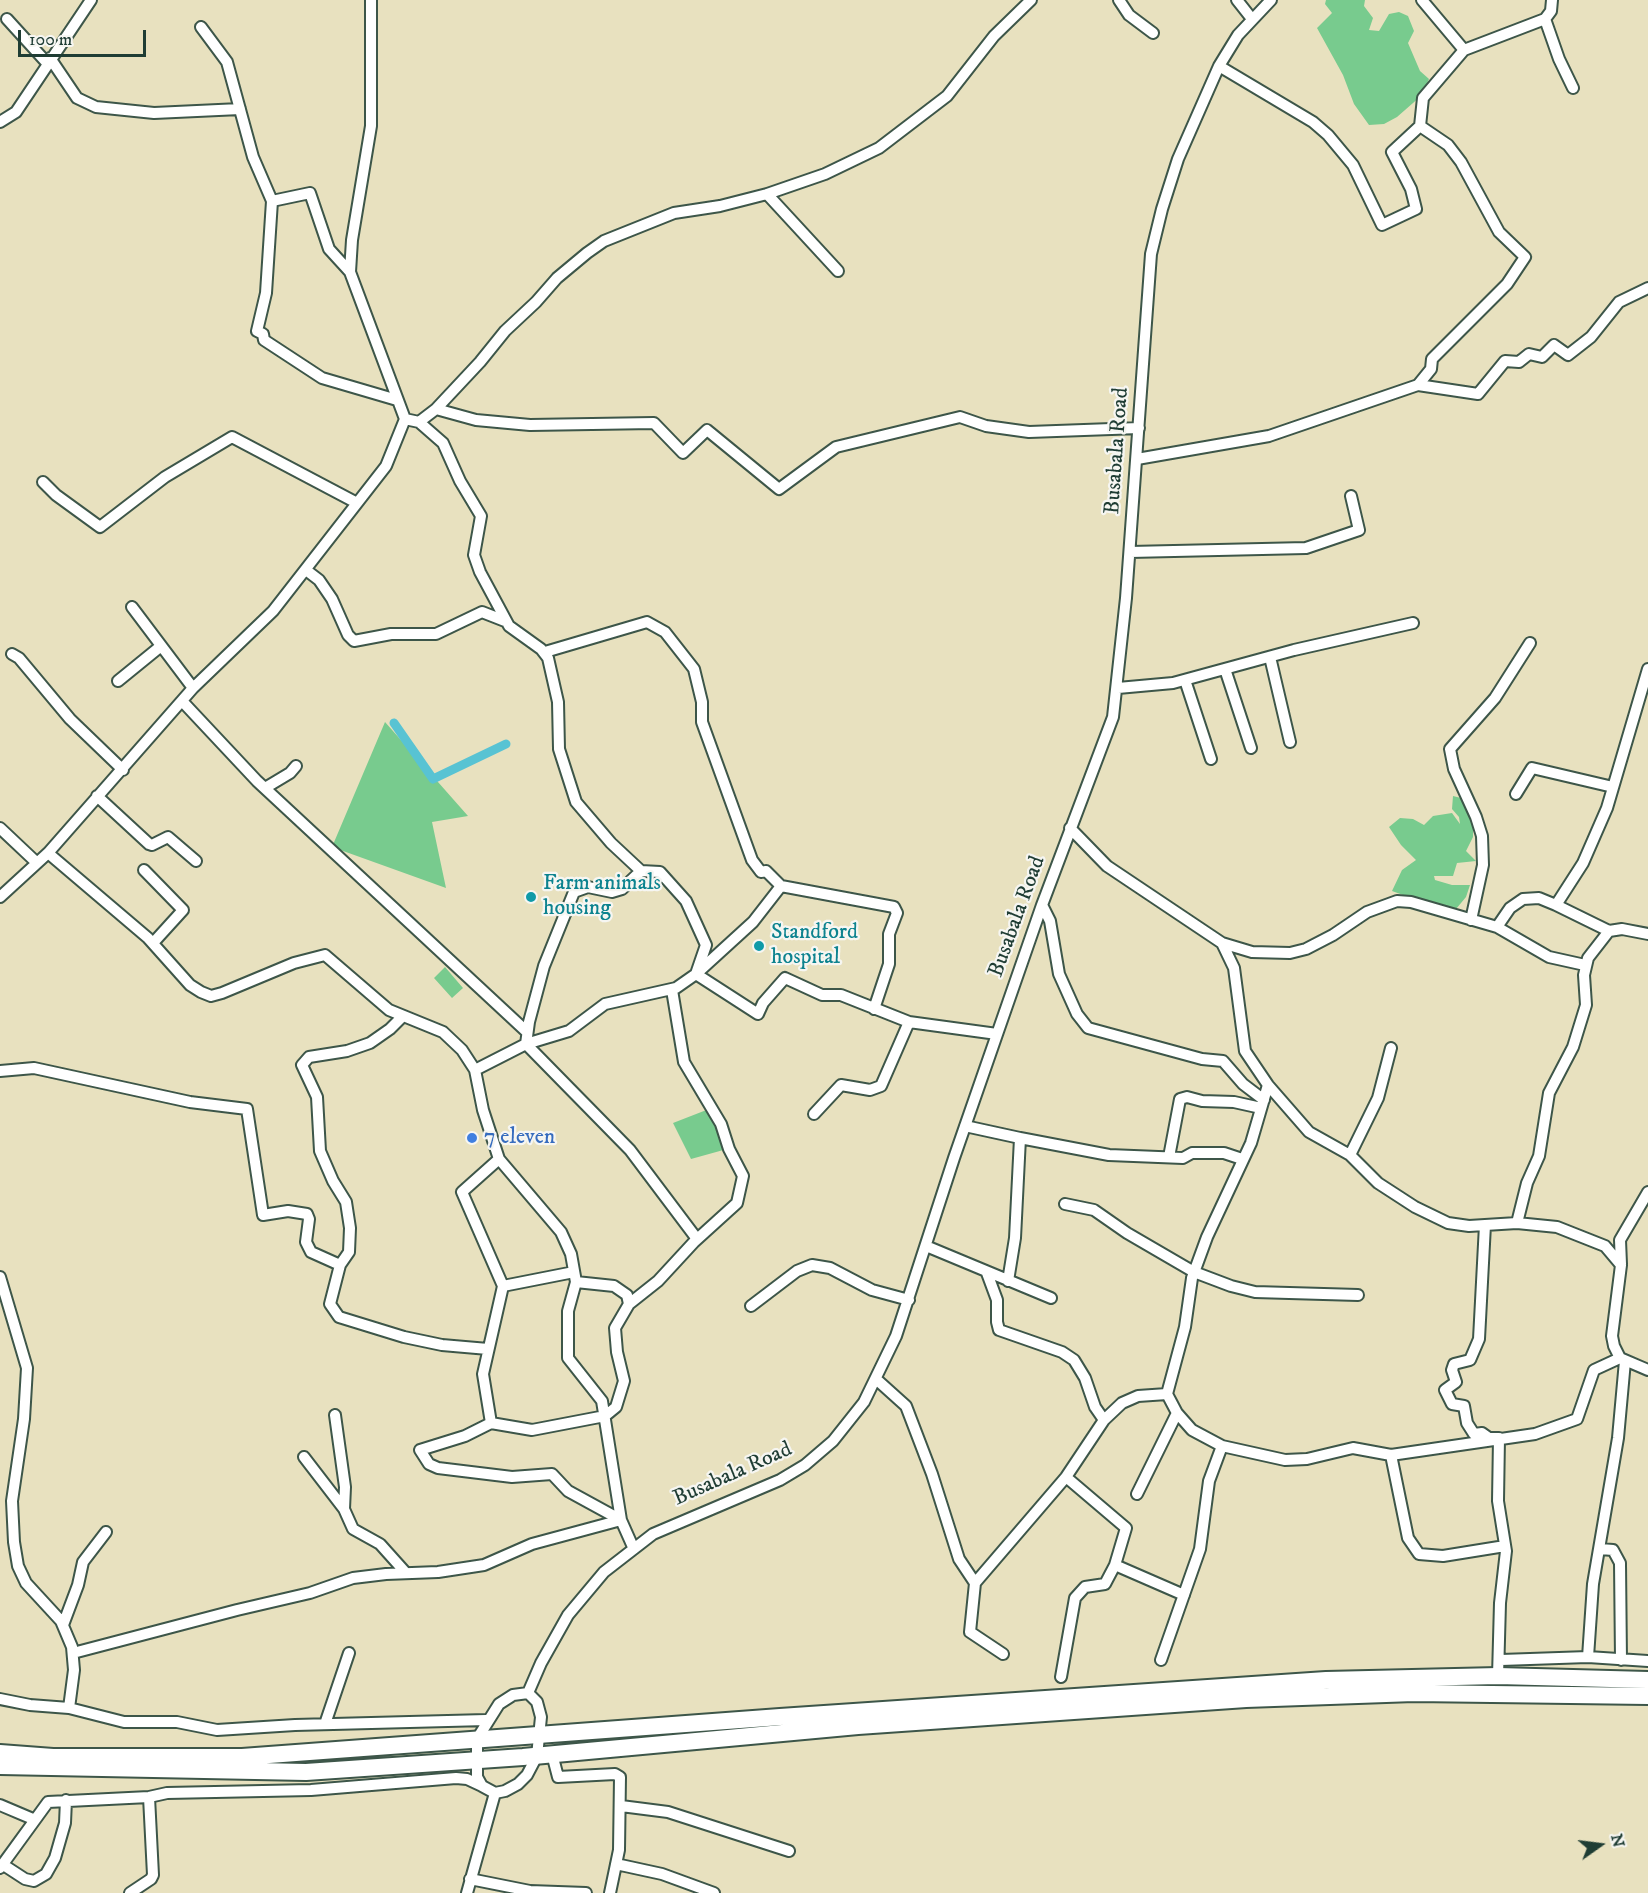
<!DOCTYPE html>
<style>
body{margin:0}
#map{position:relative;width:1648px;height:1893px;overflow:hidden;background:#e8e1bf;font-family:"IM FELL DW Pica",serif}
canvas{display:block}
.north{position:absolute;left:1570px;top:1815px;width:60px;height:60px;-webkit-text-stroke:4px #f6f6f2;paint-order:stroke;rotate:76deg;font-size:16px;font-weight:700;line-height:24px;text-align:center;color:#1f3d34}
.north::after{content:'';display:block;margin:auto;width:21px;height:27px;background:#1f3d34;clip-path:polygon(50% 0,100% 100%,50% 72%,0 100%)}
.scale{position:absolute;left:18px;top:30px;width:128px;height:27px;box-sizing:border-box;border:3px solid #1f3d34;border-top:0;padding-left:8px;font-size:18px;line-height:21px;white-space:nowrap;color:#1f3d34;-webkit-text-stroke:4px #f6f6f2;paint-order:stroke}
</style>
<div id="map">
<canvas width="1648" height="1893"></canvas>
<div class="north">N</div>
<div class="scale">100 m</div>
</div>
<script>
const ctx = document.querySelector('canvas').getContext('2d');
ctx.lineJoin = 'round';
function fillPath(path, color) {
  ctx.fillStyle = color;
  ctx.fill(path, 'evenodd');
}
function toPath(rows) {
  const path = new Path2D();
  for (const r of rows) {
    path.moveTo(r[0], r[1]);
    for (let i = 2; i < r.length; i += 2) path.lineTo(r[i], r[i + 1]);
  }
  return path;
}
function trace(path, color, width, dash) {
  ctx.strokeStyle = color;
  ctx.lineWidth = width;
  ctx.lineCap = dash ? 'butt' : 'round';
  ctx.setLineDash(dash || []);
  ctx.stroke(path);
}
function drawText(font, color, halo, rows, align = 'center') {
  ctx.font = font + ' "IM FELL DW Pica",serif';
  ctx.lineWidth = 4.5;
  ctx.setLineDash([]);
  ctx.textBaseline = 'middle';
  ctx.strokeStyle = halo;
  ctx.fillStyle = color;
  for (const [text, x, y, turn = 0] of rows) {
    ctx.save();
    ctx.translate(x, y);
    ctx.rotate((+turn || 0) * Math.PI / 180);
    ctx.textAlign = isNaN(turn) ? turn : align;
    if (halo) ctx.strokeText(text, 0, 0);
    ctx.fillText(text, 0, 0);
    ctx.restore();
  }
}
fillPath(toPath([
 [1326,0,1365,0,1364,6,1373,18,1369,30,1379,31,1389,14,1399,12,1408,16,1414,31,1408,43,1420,71,1429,79,1421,96,1397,117,1384,124,1369,125,1354,104,1343,75,1317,28,1332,13,1325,4],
 [385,722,468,816,432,822,446,888,332,847],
 [1453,796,1465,799,1473,818,1473,837,1466,851,1476,861,1457,863,1453,876,1434,876,1435,880,1452,885,1470,885,1466,897,1456,909,1436,907,1392,891,1402,870,1416,860,1401,845,1389,827,1400,818,1413,819,1424,825,1433,816,1452,813,1460,824,1459,817,1452,809],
 [445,967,463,988,452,998,434,978],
 [709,1109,727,1149,691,1159,673,1123]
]), '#78cb8e');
trace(toPath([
 [394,723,433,779,506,744]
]), '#58c3d3', 9);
const minor = toPath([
 [1119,0,1129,15,1153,33],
 [1237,0,1252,19],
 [1422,0,1464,50],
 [1552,0,1551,11,1545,19,1559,59,1573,88],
 [7,19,47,63],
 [201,27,227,62,253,157,272,201,266,293,257,331,263,334,264,340,322,378,397,400],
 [50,58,77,98,96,107,154,113,240,109],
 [1219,66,1313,122,1328,135,1353,165,1382,225,1416,209,1411,189,1392,152,1420,126],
 [0,122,16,112,91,0],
 [767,194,838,271],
 [272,201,310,193,329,249,350,272],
 [1418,385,1431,369,1432,359,1507,284,1525,257,1499,232,1461,162,1448,145,1420,126,1423,98,1464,50,1545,19],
 [436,409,476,420,530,425,654,423,683,453,707,430,779,489,836,447,960,417,986,426,1029,432,1139,428],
 [405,419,419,422,443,443,460,481,481,516,474,555,480,572,509,626,541,649,548,658,558,702,559,749,576,802,611,843,641,871,660,872,686,901,706,945,696,974,758,1014,763,1003,785,978,822,995,841,995,909,1022,997,1034],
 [419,422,436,409,480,362,505,331,536,302,557,278,587,253,604,241,674,213,720,206,767,194,825,174,879,148,947,96,994,36,1031,0],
 [1137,459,1269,436,1418,385,1478,394,1505,361,1519,362,1529,354,1542,357,1554,345,1568,355,1591,337,1619,302,1648,288],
 [43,482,56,495,100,527,165,477,232,437,357,503],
 [1130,552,1306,548,1359,530,1351,496],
 [306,570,319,580,332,599,348,635,354,641,391,634,436,634,482,612,505,621],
 [132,607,193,688],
 [12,654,19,658,70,719,123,770],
 [1270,657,1290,742],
 [1225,669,1251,748],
 [1185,680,1211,759],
 [118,681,161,646],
 [1118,688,1173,683,1294,650,1413,623],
 [182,701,257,781,527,1032],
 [265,788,290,773,296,766],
 [1516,794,1532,768,1613,787],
 [97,796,149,844,152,845,168,837,196,861],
 [0,828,36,862],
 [1070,828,1107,866,1222,943,1252,952,1290,953,1306,949,1333,935,1367,912,1397,901,1411,902,1497,927,1510,908,1523,899,1539,898,1556,905,1583,863,1607,808,1648,669],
 [48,853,148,938,190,985,201,992,211,996,222,993,294,963,325,955,389,1010,443,1032,462,1050,475,1070,483,1110,499,1159,561,1232,571,1254,576,1282,568,1311,568,1358,602,1401,621,1520],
 [144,870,183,910,153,943],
 [641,871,622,889,612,892,588,887,574,892,544,966,529,1022,526,1044,630,1150,697,1239],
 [781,886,894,907,897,913,889,934,889,964,874,1009],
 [0,897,48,853,193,688,273,611,386,466,405,419,350,272,352,240,371,126,371,0],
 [1042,905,1050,921,1059,974,1077,1014,1088,1028,1202,1059,1223,1061,1243,1084,1264,1100],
 [1556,905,1609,931],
 [1471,920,1483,865,1482,836,1476,817,1454,769,1450,749,1495,698,1530,643],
 [1497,927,1549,957,1585,965],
 [1222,943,1234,968,1245,1051,1268,1085,1309,1132,1350,1155,1378,1183,1415,1207,1448,1223,1469,1226,1517,1223,1557,1227,1605,1246,1621,1265,1612,1336,1614,1346,1620,1358,1648,1370],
 [403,1016,390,1029,370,1043,347,1051,309,1057,302,1065,317,1097,320,1151,333,1181,346,1202,350,1228,349,1252,340,1265,330,1304,339,1317,404,1337,442,1345,488,1349],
 [475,1070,526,1044,569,1031,605,1004,676,988,696,974,753,922,781,886,766,871,761,872,752,860,702,722,702,702,694,669,665,632,647,622,545,652],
 [0,1071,34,1068,190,1102,247,1109,263,1215,288,1211,307,1214,309,1219,306,1242,311,1252,340,1265],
 [1268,1085,1251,1143,1207,1237,1192,1278,1185,1327,1167,1394,1177,1413,1192,1430,1222,1446,1285,1460,1307,1459,1353,1448,1391,1455,1535,1434,1577,1419,1594,1370,1620,1358],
 [814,1114,841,1085,870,1090,881,1086,909,1022],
 [965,1126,1020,1138,1015,1238,1008,1281],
 [1020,1138,1109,1155,1183,1158,1192,1153,1224,1153,1242,1159],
 [1350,1155,1378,1098,1391,1048],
 [1169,1157,1180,1099,1187,1097,1202,1101,1234,1102,1261,1108],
 [499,1159,462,1192,503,1286],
 [1065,1204,1094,1210,1127,1233,1194,1272,1231,1286,1255,1292,1358,1295],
 [1517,1223,1527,1183,1539,1156,1549,1093,1573,1047,1586,1005,1584,975,1588,958,1609,931,1622,929,1648,934],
 [1485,1225,1479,1339,1470,1360,1454,1364,1452,1370,1456,1382,1445,1390,1452,1404,1464,1406,1467,1423,1474,1434,1482,1433,1489,1438,1499,1438,1498,1501,1506,1551,1500,1603,1498,1676],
 [926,1246,1051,1298],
 [1621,1264,1620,1240,1648,1192],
 [987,1273,997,1300,997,1322,999,1330,1062,1352,1074,1360,1085,1378,1095,1407,1104,1420],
 [0,1277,27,1368,24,1419,12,1501,14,1542,18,1566,26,1583,61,1621,72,1647,74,1670,69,1708],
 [576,1282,614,1286,627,1295,629,1304],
 [751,1306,797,1271,812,1265,830,1268,872,1290,909,1300],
 [876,1379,906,1406,932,1474,959,1559,975,1583,970,1632,1003,1654],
 [335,1415,345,1487,344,1509],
 [491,1423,483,1374,503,1286,574,1272],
 [1391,1455,1408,1538,1419,1554,1443,1556,1505,1546],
 [304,1457,344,1509,353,1529,380,1544,406,1573],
 [1137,1494,1177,1413],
 [621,1520,568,1491,552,1474,512,1477,438,1468,429,1464,420,1450,465,1436,491,1423,532,1430,605,1416,616,1407,624,1381,617,1352,615,1328,629,1304,658,1281,694,1242,737,1203,743,1176,729,1149,721,1124,684,1062,672,990],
 [1600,1549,1613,1550,1620,1563,1621,1660],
 [1115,1565,1184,1595],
 [975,1583,1066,1477,1104,1420,1122,1403,1138,1396,1167,1394],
 [63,1625,78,1585,83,1562,106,1532],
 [73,1653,237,1610,310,1593,353,1578,386,1574,438,1572,484,1565,532,1544,621,1520,633,1547],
 [1588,1657,1593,1584,1618,1438,1625,1361],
 [1161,1660,1200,1549,1209,1481,1222,1446],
 [1501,1660,1588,1657,1648,1661],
 [1061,1677,1075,1598,1085,1587,1105,1584,1115,1565,1126,1528,1066,1477],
 [528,1693,541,1663,568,1615,604,1572,653,1534,780,1480,805,1465,833,1441,864,1402,896,1336,954,1158,1042,905,1113,717,1126,598,1151,254,1162,209,1178,159,1219,66,1238,35,1271,0],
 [528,1693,537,1702,541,1717,537,1756,527,1775,518,1784,505,1791,495,1793,482,1786,477,1777,477,1739,499,1704,513,1695,528,1693],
 [0,1699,30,1705,69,1708,124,1722,177,1722,217,1730,295,1725,486,1720],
 [325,1724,349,1653],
 [552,1754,558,1777,615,1774,620,1777,619,1850,610,1893],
 [0,1805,33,1819],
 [621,1806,668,1812,789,1851],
 [2,1864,25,1879,34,1881,46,1874,55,1858,65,1823,66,1800],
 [616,1864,662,1874,714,1893],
 [0,1868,48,1802,149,1797,167,1793,311,1790,456,1778,467,1779,482,1786],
 [470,1879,530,1891,586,1893],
 [130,1893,151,1879,153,1875,149,1797],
 [467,1893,495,1793]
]);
const highway = toPath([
 [0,1753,53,1757,242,1757,780,1717,1326,1680,1498,1676,1648,1680],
 [0,1766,306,1772,523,1757,858,1726,1246,1699,1414,1693,1648,1696]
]);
trace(minor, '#3d5649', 14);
trace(highway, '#3d5649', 20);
trace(minor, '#fff', 10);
trace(highway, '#fff', 16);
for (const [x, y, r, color] of [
 [531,897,6,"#0f9aa8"],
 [759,946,6,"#0f9aa8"],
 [472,1138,6,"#3f7fe0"]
]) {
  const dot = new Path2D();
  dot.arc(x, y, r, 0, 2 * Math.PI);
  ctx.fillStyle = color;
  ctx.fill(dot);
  trace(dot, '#f6f6f2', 2);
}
drawText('22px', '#1f3d34', '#f6f6f2', [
 ["Busabala Road",1118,451,-86],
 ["Busabala Road",1018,917,-70],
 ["Busabala Road",733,1475,-24]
]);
drawText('22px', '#0d838f', '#f6f6f2', [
 ["Farm animals",543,884],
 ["housing",543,909],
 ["Standford",771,933],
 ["hospital",771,958]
], 'left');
drawText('22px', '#366cbe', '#f6f6f2', [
 ["7 eleven",484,1138]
], 'left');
</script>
